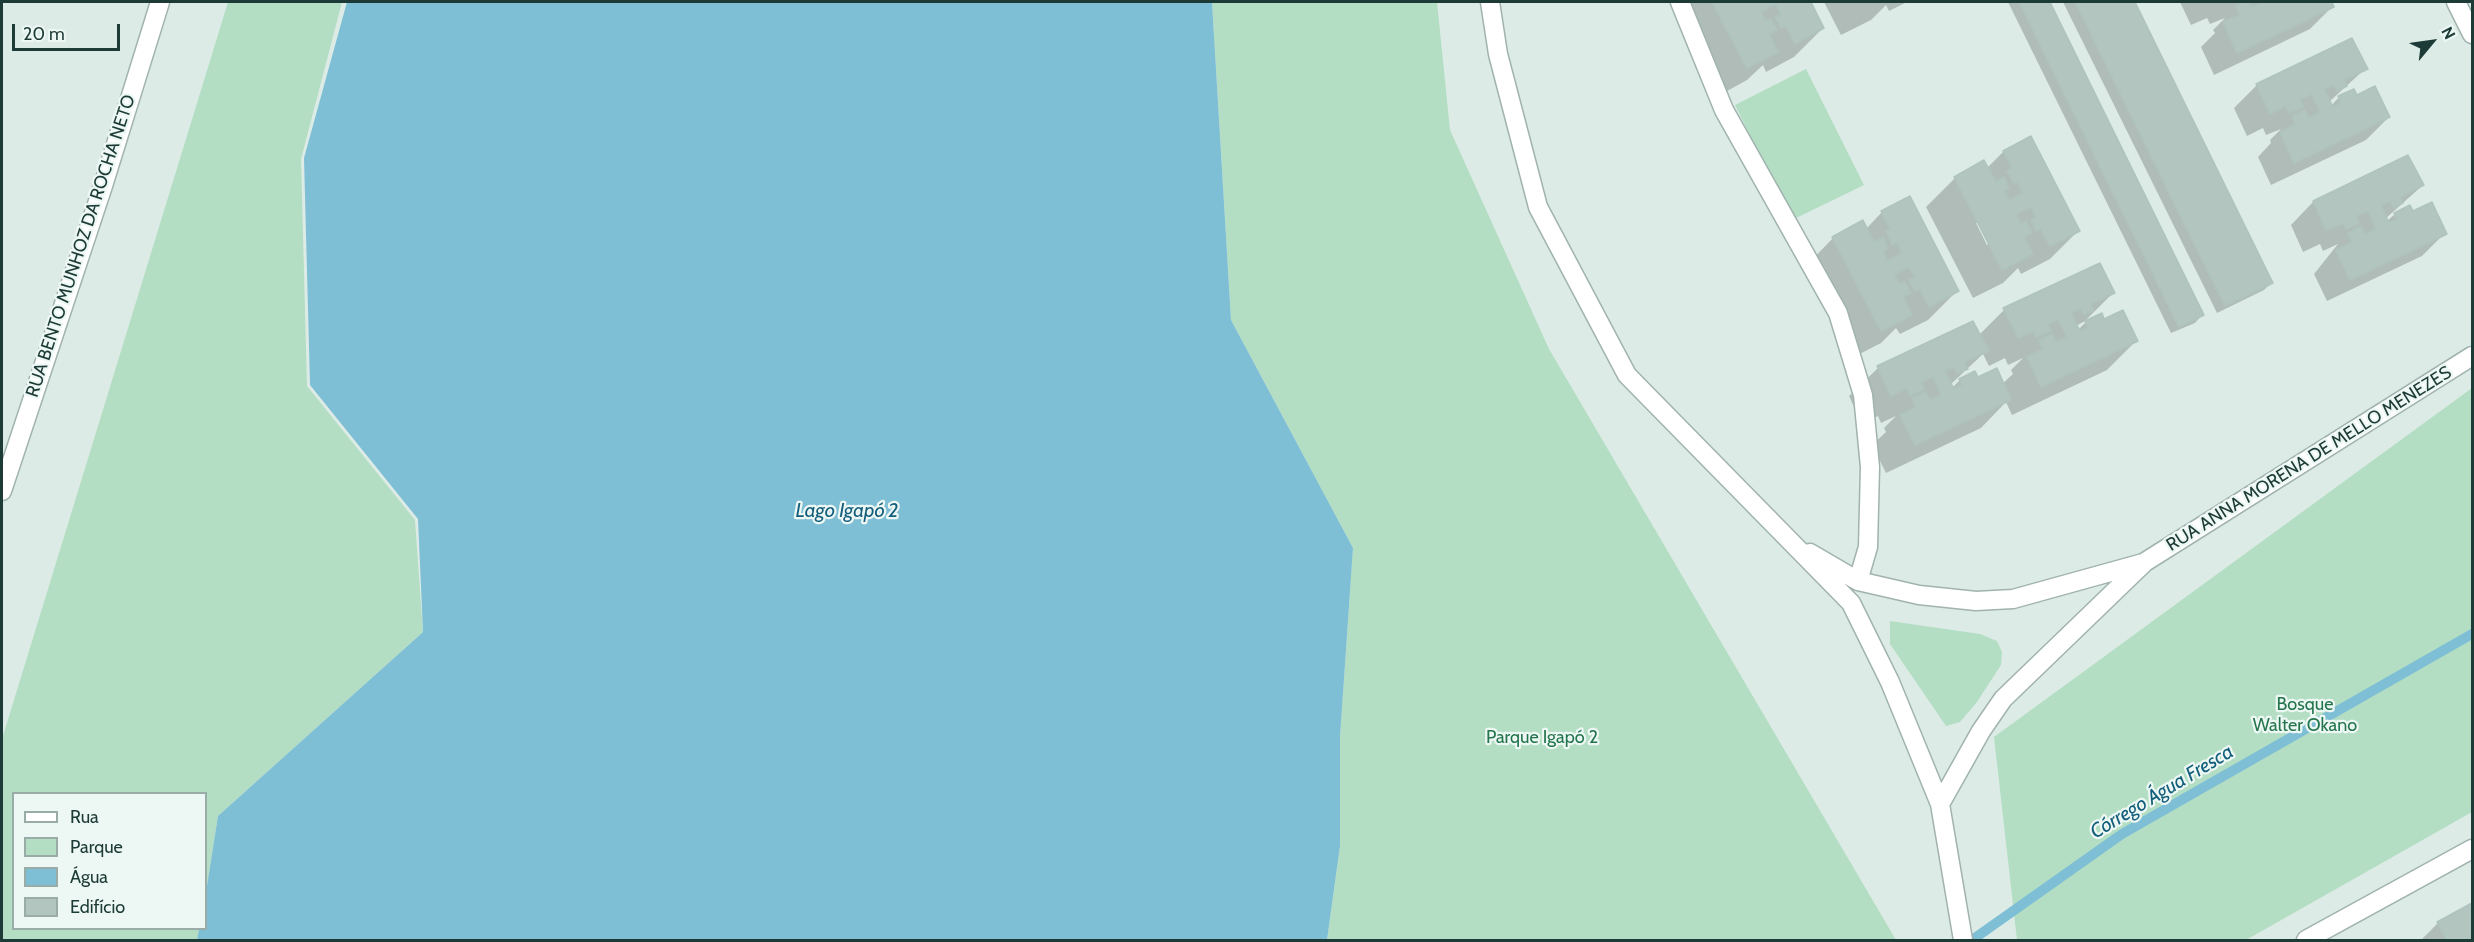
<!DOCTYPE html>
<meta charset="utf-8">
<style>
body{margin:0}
#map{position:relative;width:2474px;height:942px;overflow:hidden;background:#ddebe6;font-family:Cabin,sans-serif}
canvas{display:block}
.frame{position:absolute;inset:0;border:3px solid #1d3b36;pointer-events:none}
.legend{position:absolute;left:12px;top:792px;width:195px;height:138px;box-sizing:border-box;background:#edf7f3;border:2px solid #9aaca7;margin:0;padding:8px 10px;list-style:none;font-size:18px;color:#1d3b36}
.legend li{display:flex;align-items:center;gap:12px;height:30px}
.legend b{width:30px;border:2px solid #9aaca7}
.north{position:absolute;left:2402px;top:12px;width:60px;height:60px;-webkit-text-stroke:4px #edf7f3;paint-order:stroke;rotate:61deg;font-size:16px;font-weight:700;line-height:24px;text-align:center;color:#1d3b36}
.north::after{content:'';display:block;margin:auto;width:21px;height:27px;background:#1d3b36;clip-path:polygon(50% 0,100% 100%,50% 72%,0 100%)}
.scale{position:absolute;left:12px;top:24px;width:108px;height:27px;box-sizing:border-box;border:3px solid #1d3b36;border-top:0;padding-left:8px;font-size:18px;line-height:21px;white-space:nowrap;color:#1d3b36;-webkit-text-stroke:4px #edf7f3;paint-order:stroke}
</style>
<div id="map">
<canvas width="2474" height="942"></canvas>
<div class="frame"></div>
<ul class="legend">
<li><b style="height:8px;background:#fff"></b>Rua</li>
<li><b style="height:16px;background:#b3dec3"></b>Parque</li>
<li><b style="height:16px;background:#7ebfd6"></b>Água</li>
<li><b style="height:16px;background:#b2c5bf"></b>Edifício</li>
</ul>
<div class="north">N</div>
<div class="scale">20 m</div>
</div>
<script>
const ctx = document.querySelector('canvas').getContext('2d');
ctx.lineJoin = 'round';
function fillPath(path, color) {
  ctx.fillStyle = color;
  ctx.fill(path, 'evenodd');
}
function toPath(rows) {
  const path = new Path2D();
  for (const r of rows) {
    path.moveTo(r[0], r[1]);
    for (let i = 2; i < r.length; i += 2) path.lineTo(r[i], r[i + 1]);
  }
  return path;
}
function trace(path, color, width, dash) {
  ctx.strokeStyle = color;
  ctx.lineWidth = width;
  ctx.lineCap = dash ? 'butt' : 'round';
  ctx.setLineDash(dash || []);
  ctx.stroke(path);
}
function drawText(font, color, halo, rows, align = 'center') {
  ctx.font = font + ' Cabin,sans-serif';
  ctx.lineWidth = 4.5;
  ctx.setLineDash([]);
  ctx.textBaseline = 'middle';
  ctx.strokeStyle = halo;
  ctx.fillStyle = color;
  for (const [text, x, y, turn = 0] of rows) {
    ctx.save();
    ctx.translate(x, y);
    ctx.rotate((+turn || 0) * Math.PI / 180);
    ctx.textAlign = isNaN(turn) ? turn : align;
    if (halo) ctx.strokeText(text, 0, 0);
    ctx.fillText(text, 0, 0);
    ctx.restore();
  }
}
fillPath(toPath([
 [228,2,342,2,301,159,307,386,415,520,423,632,218,816,206,892,206,794,14,794,14,928,199,929,197,940,2,940,2,739],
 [1212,2,1437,2,1450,130,1549,349,1896,940,1327,940,1340,846,1340,737,1353,548,1231,320],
 [1806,69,1864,185,1792,220,1735,105],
 [2472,388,2472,812,2246,940,2017,940,1994,737],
 [1890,621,1980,634,1997,641,2002,652,2001,665,1977,702,1960,722,1946,726,1890,644]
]), '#b3dec3');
fillPath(toPath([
 [347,2,1212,2,1231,320,1353,548,1340,737,1340,846,1327,940,197,940,199,929,206,928,206,892,218,816,423,632,418,519,310,385,304,158]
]), '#7ebfd6');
fillPath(toPath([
 [1673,2,1809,2,1823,28,1794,57,1766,72,1763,65,1747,80,1718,96,1670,4],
 [1824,2,1907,2,1889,11,1886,5,1871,20,1841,35],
 [2008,2,2048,2,2202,315,2195,323,2171,333],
 [2063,2,2133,2,2272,282,2264,290,2217,313],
 [2180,2,2330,2,2333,6,2310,29,2214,75,2201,47,2215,33,2213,30,2225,18,2210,24,2207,18,2191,25],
 [2366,68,2329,102,2331,106,2339,97,2356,97,2389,117,2366,140,2271,185,2258,157,2271,143,2270,140,2281,129,2266,135,2263,128,2247,136,2234,108,2257,85],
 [2003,152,2078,231,2050,259,2021,274,2018,268,2003,283,1973,298,1926,207,1955,178,1987,168],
 [1979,222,1990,243,1987,245,1976,223],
 [2423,185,2385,219,2386,222,2395,214,2413,213,2445,233,2422,256,2327,301,2314,274,2338,244,2323,251,2320,244,2303,252,2291,225,2313,202],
 [1882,212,1957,291,1928,320,1900,334,1896,328,1881,343,1852,358,1805,267,1833,238,1866,229],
 [2113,293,2085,321,2076,326,2078,330,2086,322,2103,321,2136,341,2107,370,2012,415,2006,402,1981,428,1886,473,1872,445,1886,432,1884,428,1896,416,1881,423,1878,416,1862,424,1849,396,1878,368,1979,335,2004,310],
 [1983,354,1989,366,2005,358,2008,365,2023,358,2011,370,2013,374,2002,384,1977,379,1960,380,1952,388,1950,385],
 [2472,904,2472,940,2423,940,2422,939,2438,923]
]), '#0003');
trace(toPath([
 [1972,940,2122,834,2472,634]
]), '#7ebfd6', 10);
const building = toPath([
 [1712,2,1811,2,1824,28,1795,44,1786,26,1781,28,1775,17,1781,15,1776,4,1761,12,1766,21,1771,19,1777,30,1769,34,1778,52,1747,68,1712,2],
 [2019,2,2050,2,2204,315,2179,327,2019,2],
 [2075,2,2135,2,2273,283,2225,306,2075,2],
 [2244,2,2249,2,2252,7,2263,2,2332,2,2334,7,2237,53,2223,22,2240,15,2235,6,2244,2],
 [2352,38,2368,69,2344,80,2347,86,2337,91,2334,85,2324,89,2333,107,2341,103,2338,96,2354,89,2357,95,2375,86,2390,117,2294,163,2280,132,2295,125,2292,116,2305,110,2309,118,2320,112,2312,94,2300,100,2303,107,2289,113,2286,106,2270,114,2256,84,2352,38],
 [2031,136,2080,231,2050,246,2041,229,2036,231,2031,220,2036,217,2031,207,2016,214,2021,224,2026,221,2032,233,2024,237,2033,254,2002,270,1954,177,1984,160,1996,182,2004,177,2009,188,2004,190,2009,200,2023,193,2018,182,2014,184,2007,171,2012,168,2003,151,2031,136],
 [2408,155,2424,185,2400,197,2403,203,2393,208,2390,201,2381,205,2389,223,2397,220,2394,213,2410,205,2413,211,2432,202,2447,234,2350,280,2336,250,2352,242,2348,233,2361,226,2365,234,2376,229,2368,211,2356,216,2359,223,2346,229,2343,223,2326,230,2313,201,2408,155],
 [1910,196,1959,291,1929,307,1920,289,1915,291,1909,280,1915,278,1909,267,1894,275,1900,284,1905,282,1911,293,1903,297,1912,315,1881,331,1832,237,1863,220,1874,242,1883,237,1888,248,1883,251,1887,261,1902,253,1897,242,1892,245,1886,231,1890,229,1881,211,1910,196],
 [2100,263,2115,293,2091,304,2094,310,2084,315,2081,309,2071,313,2080,331,2088,328,2085,321,2102,313,2104,319,2123,310,2138,341,2041,387,2027,357,2043,349,2039,340,2052,334,2056,342,2067,337,2058,319,2048,324,2051,331,2036,337,2033,331,2018,338,2003,308,2100,263],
 [1973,321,1989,351,1964,362,1968,369,1957,373,1954,367,1945,371,1954,389,1962,385,1959,379,1975,371,1978,377,1997,368,2011,400,1915,445,1900,415,1916,407,1912,398,1926,392,1930,400,1941,395,1933,377,1921,382,1924,389,1910,396,1907,388,1891,396,1877,366,1973,321],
 [2472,903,2472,940,2447,940,2437,922,2472,903]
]);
fillPath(building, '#b2c5bf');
trace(building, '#afc4be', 1.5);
const street = toPath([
 [1490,2,1498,54,1538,207,1627,375,1851,603,1890,682,1940,804,1963,940],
 [1680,2,1724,110,1838,313,1863,395,1870,467,1868,547,1858,581],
 [2456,2,2472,34],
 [2,491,103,186,160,2],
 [1810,553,1858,581,1919,595,1976,601,2013,599,2143,563],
 [1940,804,1981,731,2003,699,2145,562,2472,356],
 [2306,940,2472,849]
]);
trace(street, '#a0b3ae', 21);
trace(street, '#fff', 18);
drawText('18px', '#1d3b36', '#edf7f3', [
 ["RUA BENTO MUNHOZ DA ROCHA NETO",81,246,-72],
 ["RUA ANNA MORENA DE MELLO MENEZES",2309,459,-32]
]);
drawText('18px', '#24754d', '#edf7f3', [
 ["Bosque",2305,705],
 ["Walter Okano",2305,726],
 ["Parque Igapó 2",1542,738]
]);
drawText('italic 20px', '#125e7c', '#edf7f3', [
 ["Lago Igapó 2",847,511],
 ["Córrego Água Fresca",2162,792,-31]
]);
</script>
